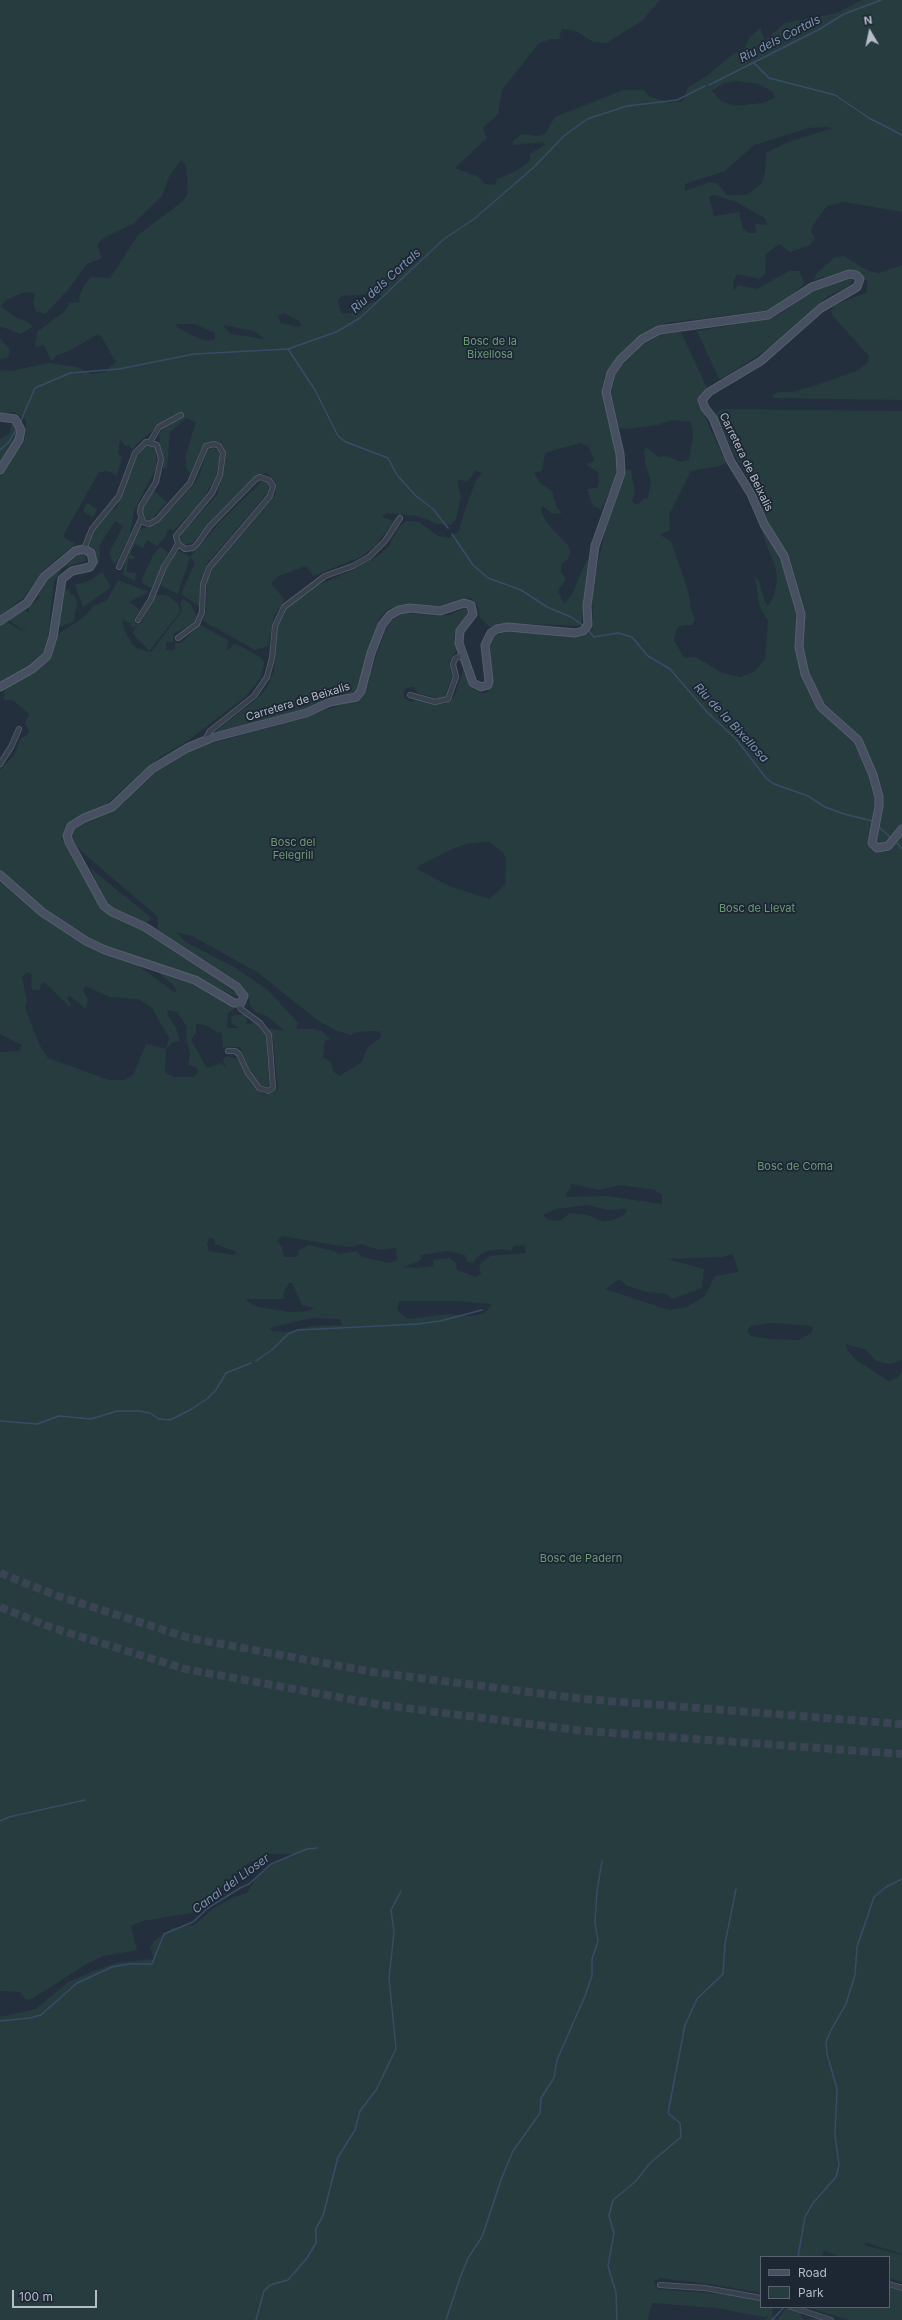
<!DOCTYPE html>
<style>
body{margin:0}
#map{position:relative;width:902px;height:2320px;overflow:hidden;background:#242f3e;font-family:Inter,sans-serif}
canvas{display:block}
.legend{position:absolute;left:760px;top:2256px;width:130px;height:52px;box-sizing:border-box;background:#1d2633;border:1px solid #59626f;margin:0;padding:5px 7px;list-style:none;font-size:12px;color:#b4bcc9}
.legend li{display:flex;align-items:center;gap:8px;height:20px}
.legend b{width:20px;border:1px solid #59626f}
.north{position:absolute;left:850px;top:12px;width:40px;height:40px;-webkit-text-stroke:3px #1d2633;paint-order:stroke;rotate:351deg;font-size:11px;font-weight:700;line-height:16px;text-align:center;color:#b4bcc9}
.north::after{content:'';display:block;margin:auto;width:14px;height:18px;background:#b4bcc9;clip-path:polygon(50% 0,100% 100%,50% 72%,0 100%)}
.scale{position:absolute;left:12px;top:2290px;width:85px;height:18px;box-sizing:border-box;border:2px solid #b4bcc9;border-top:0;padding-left:5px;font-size:12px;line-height:14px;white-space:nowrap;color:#b4bcc9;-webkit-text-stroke:3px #1d2633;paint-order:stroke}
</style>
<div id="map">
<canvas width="902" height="2320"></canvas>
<ul class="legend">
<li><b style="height:5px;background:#465061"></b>Road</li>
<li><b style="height:11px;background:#263c3f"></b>Park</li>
</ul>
<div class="north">N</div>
<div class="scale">100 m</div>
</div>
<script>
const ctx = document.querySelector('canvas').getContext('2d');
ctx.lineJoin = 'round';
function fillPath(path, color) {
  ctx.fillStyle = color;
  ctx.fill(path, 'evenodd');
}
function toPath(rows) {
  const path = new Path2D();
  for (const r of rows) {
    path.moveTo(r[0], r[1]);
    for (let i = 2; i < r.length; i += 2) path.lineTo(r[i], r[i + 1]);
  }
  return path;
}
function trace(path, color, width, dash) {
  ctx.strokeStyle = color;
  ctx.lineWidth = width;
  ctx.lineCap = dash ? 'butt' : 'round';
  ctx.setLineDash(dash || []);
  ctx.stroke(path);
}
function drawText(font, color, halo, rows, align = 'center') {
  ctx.font = font + ' Inter,sans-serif';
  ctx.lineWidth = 3.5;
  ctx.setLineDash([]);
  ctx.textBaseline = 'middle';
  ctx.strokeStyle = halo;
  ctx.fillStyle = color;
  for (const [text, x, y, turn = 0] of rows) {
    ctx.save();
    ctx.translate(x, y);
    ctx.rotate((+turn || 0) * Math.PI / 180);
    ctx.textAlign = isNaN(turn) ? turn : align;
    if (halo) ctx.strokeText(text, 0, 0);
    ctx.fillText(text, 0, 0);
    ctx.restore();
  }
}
fillPath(toPath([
 [0,0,660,0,642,21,606,43,593,42,576,31,562,29,559,39,550,39,538,44,502,90,498,114,483,128,487,138,455,168,479,177,485,184,495,185,497,179,516,171,530,161,530,154,546,144,540,142,513,145,513,141,522,134,538,136,545,134,555,117,623,90,643,90,651,97,671,103,683,101,688,87,707,76,734,53,743,52,750,37,760,28,765,40,785,23,837,13,862,0,902,0,902,212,844,202,827,206,814,224,811,231,815,238,810,245,790,252,779,244,766,254,765,274,759,279,737,274,733,283,733,290,739,285,756,289,790,271,799,271,805,283,783,303,764,311,666,323,643,334,615,361,604,378,602,391,616,451,617,469,614,482,601,510,593,506,587,489,597,488,599,482,598,472,586,465,595,461,588,446,580,443,545,453,542,471,534,473,541,484,552,491,557,508,562,513,553,514,542,506,541,512,548,524,567,544,571,552,567,560,561,564,561,572,566,579,558,591,564,604,572,594,587,559,590,563,581,626,507,623,490,627,480,618,478,606,471,598,460,599,442,606,433,607,411,603,397,606,387,610,379,619,357,690,347,694,330,696,305,709,218,732,216,731,258,698,267,687,274,671,276,628,286,608,316,586,357,568,379,555,389,546,398,528,406,521,419,522,438,536,449,538,459,531,463,515,476,480,482,473,475,471,468,481,457,480,461,497,456,519,450,525,438,524,417,516,387,513,382,517,394,521,375,546,361,557,313,576,306,566,279,576,271,583,285,600,274,616,268,646,255,650,203,621,206,610,207,585,209,575,216,564,276,494,276,484,270,475,266,473,254,477,214,517,193,542,185,545,182,544,180,541,181,534,217,495,226,455,223,445,218,442,208,442,201,449,191,473,187,470,185,457,196,422,186,418,170,432,167,468,163,469,159,434,165,426,182,417,180,412,159,425,136,445,133,450,129,445,125,446,120,439,118,454,122,457,117,476,108,471,99,472,64,534,64,537,75,544,45,569,24,597,0,616,0,477,24,442,26,433,26,420,14,412,0,414,0,370,11,371,49,363,77,367,91,374,105,372,116,362,101,336,97,335,69,351,57,355,53,360,51,360,44,345,35,347,37,332,64,312,70,303,80,302,79,297,84,286,91,277,110,278,138,235,183,201,188,193,186,166,181,160,169,177,162,196,133,224,103,238,97,245,102,258,87,264,67,291,45,314,36,311,33,302,35,293,25,292,6,300,1,306,15,317,28,322,33,327,20,334,0,326],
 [736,81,759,84,773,92,775,98,762,103,735,106,721,101,712,91,724,83],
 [826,127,833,128,788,142,766,153,765,173,761,184,746,195,727,195,717,183,710,182,685,191,685,184,725,171,754,145,809,128],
 [715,195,736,202,765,218,767,225,755,224,756,233,748,233,743,229,739,212,714,216,709,196],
 [380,293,381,297,376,301,359,306,352,313,343,314,340,311,338,300,341,296],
 [284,313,299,321,301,325,298,327,281,323,278,316],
 [176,324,194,324,215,333,215,339,209,341,198,338,177,327],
 [223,325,254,331,265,339,230,334],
 [843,256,869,271,879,273,902,265,902,400,774,398,772,396,778,392,793,392,823,383,859,370,868,362,869,356,832,315,831,310,835,305,867,292,867,281,859,273,849,270,813,280,817,273,835,257],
 [850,278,852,281,849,286,828,296,778,342,725,377,719,379,697,331,768,319,782,313,802,297,833,282],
 [663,332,681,332,707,388,701,395,699,403,726,463,720,466,691,471,669,515,670,530,660,535,671,541,688,590,691,610,695,619,692,625,684,625,677,628,674,640,684,658,696,657,722,673,740,677,754,672,765,659,768,621,759,605,755,576,759,581,765,602,768,606,774,596,777,581,776,569,750,501,757,493,735,456,716,413,722,409,902,411,902,1360,890,1364,876,1361,866,1350,846,1344,847,1349,856,1360,889,1381,898,1377,902,1371,902,2254,867,2243,864,2245,902,2255,902,2282,889,2278,889,2257,840,2257,824,2250,822,2257,761,2257,761,2293,710,2284,660,2278,654,2281,657,2289,733,2295,761,2301,761,2307,773,2307,772,2315,776,2320,764,2320,770,2316,764,2317,716,2308,652,2303,648,2320,0,2320,0,2017,36,2009,68,1982,94,1971,115,1963,154,1959,150,1948,154,1941,172,1928,194,1925,214,1908,234,1897,247,1893,257,1876,271,1864,299,1854,267,1854,247,1864,192,1913,143,1921,131,1926,137,1950,103,1956,85,1965,33,1998,26,2000,20,1992,0,1991,0,1052,19,1051,22,1045,0,1034,0,880,31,907,66,932,105,954,136,964,177,994,174,986,158,972,159,971,200,986,220,996,234,1009,228,1013,227,1028,240,1028,232,1024,231,1016,235,1015,246,1015,247,1025,256,1021,266,1037,269,1087,262,1086,253,1076,240,1047,223,1048,222,1032,219,1033,205,1025,196,1024,196,1033,191,1040,207,1068,222,1063,226,1067,223,1060,226,1056,239,1059,252,1085,265,1095,278,1090,273,1039,268,1028,285,1031,267,1016,255,1012,250,1005,249,997,241,984,158,930,157,916,82,852,75,844,70,834,71,830,81,822,111,811,159,769,195,748,299,719,359,699,368,684,369,676,385,631,391,621,404,613,438,616,449,615,465,608,468,610,467,617,454,635,456,652,449,662,452,677,445,697,439,699,418,693,413,687,406,688,404,691,404,698,407,700,411,702,418,699,433,705,445,704,454,697,465,665,471,688,481,693,487,693,490,679,489,647,494,637,502,633,514,631,569,637,586,635,593,628,592,590,606,528,627,469,631,470,635,492,632,501,637,505,644,499,648,498,651,480,646,467,644,452,646,447,659,457,666,456,682,462,689,460,693,436,691,422,672,420,657,425,627,429,619,428,614,407,611,393,616,372,646,340],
 [482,842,489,842,503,852,506,858,505,885,489,899,449,886,417,869,420,865,450,850,466,844],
 [176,932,192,936,257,972,317,1020,335,1030,351,1035,357,1032,374,1031,381,1032,381,1037,368,1047,361,1063,339,1076,334,1072,330,1061,323,1057,325,1041,330,1039,322,1031,314,1029,296,1029,298,1023,268,990,234,967,186,942],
 [27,972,32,975,31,985,33,990,40,990,41,984,45,983,70,1007,71,1005,67,998,70,996,86,1009,88,1000,83,990,86,986,109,997,138,999,152,1008,164,1029,169,1038,166,1049,146,1044,133,1075,125,1080,109,1080,48,1058,39,1044,25,1007,27,1001,22,977],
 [168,1010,177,1012,187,1027,186,1038,190,1054,188,1065,194,1066,199,1071,193,1077,174,1077,165,1072,166,1049,173,1042,180,1041,176,1028,167,1014],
 [572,1184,599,1190,620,1185,655,1190,662,1195,662,1204,607,1196,565,1197],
 [587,1205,607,1210,627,1209,625,1214,619,1218,604,1222,588,1215,570,1213,559,1221,549,1220,543,1215,556,1209],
 [282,1236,334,1245,352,1247,361,1244,379,1250,396,1248,397,1260,390,1263,362,1257,356,1251,339,1254,333,1251,309,1245,299,1250,297,1257,284,1257,282,1247,277,1241],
 [210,1237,214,1239,215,1244,237,1252,234,1255,209,1251,207,1244],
 [524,1245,526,1253,490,1256,479,1265,481,1274,476,1277,457,1270,456,1263,449,1258,433,1260,433,1266,416,1268,403,1267,418,1262,422,1258,420,1255,448,1251,465,1255,467,1262,473,1263,478,1256,487,1251,502,1249,511,1251,514,1246],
 [732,1254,739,1272,715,1276,705,1296,687,1307,669,1310,605,1289,620,1279,627,1286,647,1292,666,1294,672,1299,702,1288,704,1269,667,1259,722,1257],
 [289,1283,292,1283,302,1305,314,1308,308,1311,290,1312,259,1307,248,1302,246,1299,284,1299,283,1294],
 [399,1301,455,1301,492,1304,485,1313,473,1316,448,1314,408,1319,397,1310],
 [311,1318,340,1319,342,1325,312,1326,286,1332,273,1331,269,1328],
 [773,1323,809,1326,813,1328,811,1333,799,1340,770,1339,751,1336,747,1332,750,1326],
 [0,338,10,350,8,357,0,360],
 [11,424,14,425,17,433,0,464,0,439,10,433],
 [146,445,150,445,156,448,156,468,134,511,130,534,117,562,113,563,109,553,123,526,115,521,100,545,99,564,96,564,93,552,88,545,89,541,98,523,117,506,136,458],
 [213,448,218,450,220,457,215,478,200,504,173,531,170,528,166,533,167,535,157,546,147,540,143,548,135,544,130,554,135,557,133,559,128,559,127,572,136,573,135,581,123,575,124,564,138,530,157,524,177,503,195,483,200,473,207,451],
 [262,481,267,481,269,491,206,565,201,584,199,606,181,594,195,563,190,557,178,594,160,585,174,553,180,551,190,557,219,523],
 [154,491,167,502,152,519,146,520,142,509],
 [87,503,97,509,93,517,83,511],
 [160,547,168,552,152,588,143,584,142,579,153,555],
 [82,553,85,555,86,561,62,568,54,582,52,598,47,597,52,599,48,640,44,653,26,670,0,683,0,625,7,622,22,631,33,617,22,630,9,620,23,609,34,615,29,612,29,607,41,597,38,596,45,582,79,554],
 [102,572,111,586,109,589,83,607,75,585,91,580],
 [118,580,149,592,129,602,140,610,134,619,136,624,141,623,156,595,166,595,178,603,180,612,149,651,132,633,138,625,132,628,130,623,122,620,125,631,132,644,138,649,151,652,182,611,180,603,183,599,190,603,197,616,195,620,187,627,174,634,173,642,166,642,166,650,175,650,175,643,181,643,200,625,228,640,227,651,234,644,238,645,260,657,264,662,264,666,260,679,246,696,189,740,160,757,104,806,73,819,67,825,61,838,82,869,93,894,109,913,149,933,178,952,237,994,238,998,206,982,95,942,77,933,46,910,0,872,0,770,14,755,20,739,28,734,29,730,25,723,29,714,13,700,4,700,5,687,47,659,53,650,57,635,84,617,94,606,107,600],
 [65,589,69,590,70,594,74,595,77,602,74,621,60,627,58,626],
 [90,868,148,915,151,918,148,922,141,922,113,908,105,901],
 [889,2287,902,2291,902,2320,849,2320,806,2307,889,2307],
 [786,2308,799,2312,804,2320,815,2318,821,2320,777,2320]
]), '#263c3f');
trace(toPath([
 [754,63,769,78,835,95,869,118,902,135],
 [709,85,818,30,844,14,881,0],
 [288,349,315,390,338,436,346,442,388,458,397,475,416,496,433,509,448,528],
 [20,423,35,388,70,373,119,369,194,354,288,349,336,332,360,318,444,239,474,219,533,168,564,136,587,119,627,106,677,100,705,86],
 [0,450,9,442,17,428],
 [452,534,473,565,488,578,521,590,547,607,571,617,584,626],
 [588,630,594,637,618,633,632,637,648,656,670,669,707,712,736,739,766,778,774,784,808,796,825,807,844,814,873,821],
 [878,826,892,839],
 [897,843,902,849],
 [256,1361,273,1349,288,1334,298,1330,418,1324,440,1321,482,1310],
 [0,1421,37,1424,59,1416,91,1419,117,1411,140,1411,150,1413,159,1419,170,1420,190,1410,208,1398,216,1390,226,1373,251,1363],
 [0,1821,9,1817,85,1800],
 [0,2021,30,2018,41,2015,77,1983,112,1967,129,1964,152,1964,164,1934,193,1922,208,1908,240,1888,249,1884,271,1864,307,1849,317,1848],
 [798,2257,805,2217,813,2203,836,2177,839,2165,835,2135,837,2089,827,2054,826,2042,831,2030,846,2004,855,1975,857,1947,874,1897,886,1887,902,1879],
 [256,2320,264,2291,270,2285,288,2280,307,2258,316,2243,316,2228,323,2216,338,2157,355,2130,360,2111,376,2090,396,2049,389,1978,394,1932,391,1910,401,1891],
 [446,2320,460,2278,468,2258,482,2237,502,2177,513,2151,540,2113,541,2098,554,2078,557,2060,585,1996,592,1976,592,1959,598,1941,595,1923,597,1891,602,1861],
 [617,2320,616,2293,608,2266,614,2233,609,2216,613,2200,636,2181,650,2163,681,2137,680,2123,668,2113,685,2025,697,1999,723,1974,725,1944,736,1889],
 [772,2320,784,2307]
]), '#394c67', 1.5);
trace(toPath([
 [0,1573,55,1595,189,1638,373,1672,584,1699,902,1724],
 [0,1607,53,1628,185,1669,382,1705,585,1731,902,1754]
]), '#3a4453', 8, [8, 4]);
const street = toPath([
 [150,442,159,427,181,415],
 [84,549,92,529,119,496,135,453,146,442,157,445,161,459,156,482,141,506,140,512,143,522,149,524,157,520,190,483,206,446,214,444,219,446,223,453,220,475,212,493,176,536,178,544,185,549,193,548,197,544,210,526,256,479,260,477,269,480,273,486,270,496,209,568,203,585,202,612,197,624,178,638],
 [119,567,141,519],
 [138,620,151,599,164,567,178,544],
 [410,695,435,702,448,699,456,677,453,664,455,659,463,654],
 [205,740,210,731,254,696,267,677,272,658,275,626,284,607,325,576,353,566,369,557,385,541,400,518],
 [0,764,11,747,19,729],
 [228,1051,235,1051,239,1054,248,1073,259,1088,268,1091,273,1088,269,1035,260,1023,241,1009,238,1004],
 [889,2284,902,2288],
 [660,2285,705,2288,761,2298],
 [791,2307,831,2320]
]);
const secondary = toPath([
 [0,417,15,419,21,430,19,440,0,470],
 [0,621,27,603,44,577,75,551,84,549,91,553,93,562,90,567,72,571,62,579,53,637,47,656,32,669,0,687],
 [0,875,42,912,86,941,105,950,195,980,234,1003,241,1003,244,996,237,987,145,927,112,912,104,906,69,842,67,836,71,826,84,818,112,807,152,769,187,748,211,738,306,713,330,702,356,697,361,691,371,653,382,625,390,615,399,610,410,608,440,611,464,603,471,605,473,614,460,631,459,643,473,683,481,687,488,685,489,681,485,645,491,633,497,629,508,627,575,633,583,631,588,625,587,606,595,546,621,473,620,454,606,392,611,373,620,360,642,339,659,330,768,315,812,287,849,274,856,275,860,279,857,287,821,308,761,361,709,392,702,400,705,408,713,418,730,460,751,494,764,524,784,556,801,614,799,647,805,674,821,707,858,740,873,775,879,797,879,806,872,843,877,848,888,846,902,829]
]);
trace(street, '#565f6c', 6);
trace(secondary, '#565f6c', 9);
trace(street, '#38414e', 4.5);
trace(secondary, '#465061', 7);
drawText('11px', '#6b9a76', '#1d2633', [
 ["Bosc de la",490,342],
 ["Bixellosa",490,355],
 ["Bosc del",293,843],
 ["Felegrill",293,856],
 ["Bosc de Llevat",757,909],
 ["Bosc de Coma",795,1167],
 ["Bosc de Padern",581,1559]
]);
drawText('11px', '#b4bcc9', '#1d2633', [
 ["Carretera de Beixalis",746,462,64],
 ["Carretera de Beixalis",298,702,-17]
]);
drawText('italic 12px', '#7c92b1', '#1d2633', [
 ["Riu dels Cortals",780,39,-27],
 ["Riu dels Cortals",386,281,-42],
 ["Riu de la Bixellosa",731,723,47],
 ["Canal del Lloser",231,1884,-36]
]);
</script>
